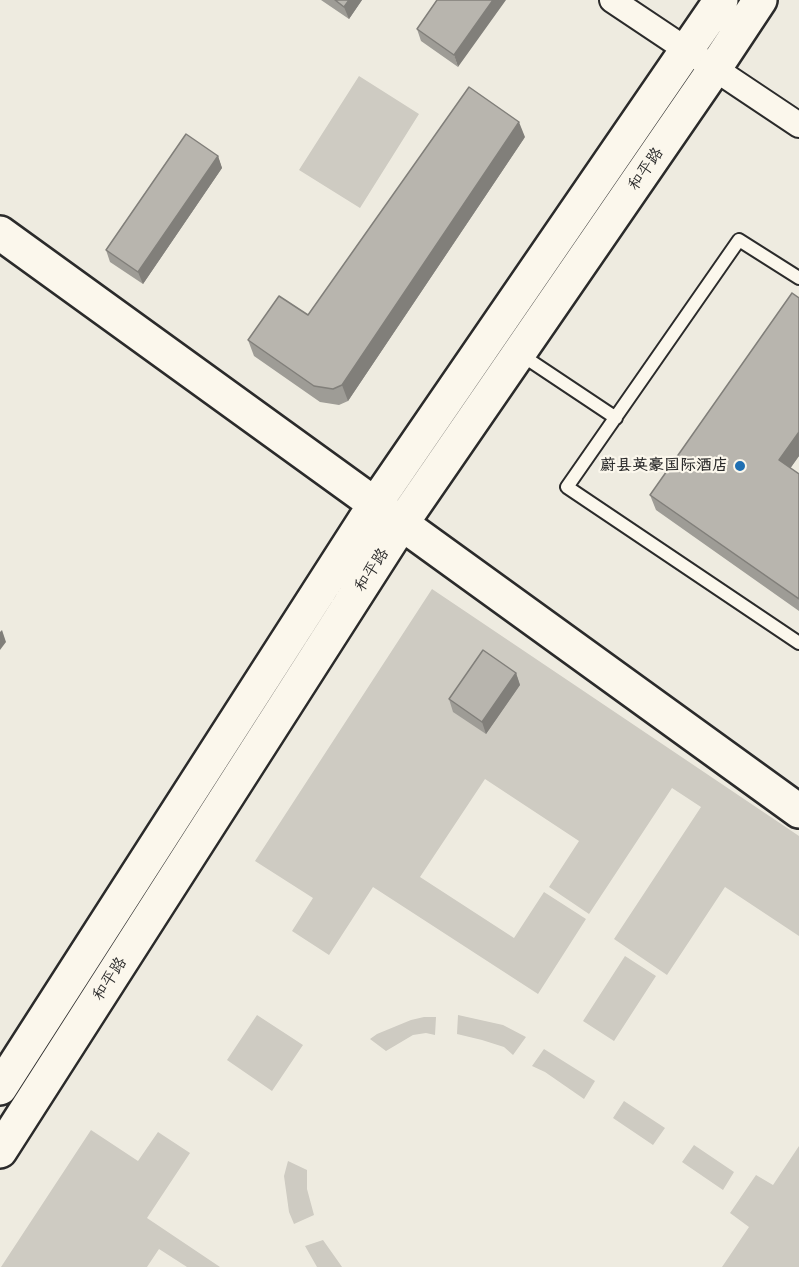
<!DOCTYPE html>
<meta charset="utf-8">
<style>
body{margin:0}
canvas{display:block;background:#eeebe0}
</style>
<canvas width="799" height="1267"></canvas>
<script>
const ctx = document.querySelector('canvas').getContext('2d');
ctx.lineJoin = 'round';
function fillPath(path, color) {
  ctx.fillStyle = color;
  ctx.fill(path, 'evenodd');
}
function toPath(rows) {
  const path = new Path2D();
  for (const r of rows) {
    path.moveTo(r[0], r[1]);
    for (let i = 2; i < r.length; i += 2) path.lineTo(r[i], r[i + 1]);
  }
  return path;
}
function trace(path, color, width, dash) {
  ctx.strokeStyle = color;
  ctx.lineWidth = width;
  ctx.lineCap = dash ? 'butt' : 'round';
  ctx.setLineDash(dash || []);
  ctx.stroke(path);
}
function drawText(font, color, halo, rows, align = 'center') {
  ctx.font = font + ' "Playpen Sans","LXGW WenKai TC",sans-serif';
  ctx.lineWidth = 4.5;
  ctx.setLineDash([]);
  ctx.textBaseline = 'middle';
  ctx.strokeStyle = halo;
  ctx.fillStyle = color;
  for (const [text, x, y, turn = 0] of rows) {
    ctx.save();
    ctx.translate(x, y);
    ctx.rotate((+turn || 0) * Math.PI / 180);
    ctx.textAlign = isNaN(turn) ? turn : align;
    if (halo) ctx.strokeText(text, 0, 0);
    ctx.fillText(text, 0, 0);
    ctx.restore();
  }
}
fillPath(toPath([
 [359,76,419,114,360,208,299,170],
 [432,589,799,836,799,936,725,887,667,975,614,939,701,807,672,788,589,914,549,887,579,841,485,779,420,877,514,938,544,892,586,919,538,994,373,887,329,955,292,931,313,898,255,861],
 [625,956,656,976,614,1041,583,1021],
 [257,1015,303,1045,272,1091,227,1060],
 [458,1015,503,1025,526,1037,513,1055,504,1047,482,1040,457,1034],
 [424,1017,436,1017,435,1035,426,1033,413,1035,386,1051,370,1039,377,1034,411,1020],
 [544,1049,595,1081,584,1099,545,1072,532,1066],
 [624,1101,665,1128,653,1145,613,1118],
 [91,1130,138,1161,158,1132,190,1153,147,1218,220,1267,187,1267,159,1249,147,1267,1,1267],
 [694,1145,734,1172,723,1190,682,1162],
 [799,1146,799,1267,722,1267,749,1227,730,1213,756,1175,773,1185],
 [288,1161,307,1170,307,1189,314,1215,294,1224,289,1212,284,1176],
 [323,1240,340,1264,342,1267,317,1267,305,1246]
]), '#cecbc2');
const lane = toPath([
 [799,278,739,240,567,487,799,643],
 [520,354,616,418]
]);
const street = toPath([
 [612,0,799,125]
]);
const secondary = toPath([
 [0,233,799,811],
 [0,1088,375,504,721,0],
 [0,1151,402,523,715,68,760,0]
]);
trace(lane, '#2b2b2b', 16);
trace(street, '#2b2b2b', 28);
trace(secondary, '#2b2b2b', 38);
trace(lane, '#fbf7ec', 12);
trace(street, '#fbf7ec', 24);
trace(secondary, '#fbf7ec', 33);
fillPath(toPath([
 [321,0,362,0,349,19],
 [437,0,458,67,421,41,417,29],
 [525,137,348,401,339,405,320,402,254,356,248,340,308,315],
 [218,156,222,168,143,284,110,262,106,250],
 [799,298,799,456,790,468,799,474,799,611,656,510,650,495],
 [516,673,520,685,486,734,453,712,449,699]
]), '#9e9c96');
fillPath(toPath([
 [349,0,362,0,349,19,344,7],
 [493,0,506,0,458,67,454,55],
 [519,122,525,137,348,401,342,385],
 [218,156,222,168,143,284,138,272],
 [799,432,799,456,785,476,779,460],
 [2,630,6,642,0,650,0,632],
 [516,673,520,685,486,734,482,722]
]), '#817f7a');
const building = toPath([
 [335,0,349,0,344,7,335,0],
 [437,0,493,0,454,55,417,29,437,0],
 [469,87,519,122,342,385,333,389,314,386,248,340,279,296,308,315,469,87],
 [186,134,218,156,138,272,106,250,186,134],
 [792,293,799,298,799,432,779,460,799,474,799,599,650,495,792,293],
 [483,650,516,673,482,722,449,699,483,650]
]);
fillPath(building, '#b8b5ae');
trace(building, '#817f7a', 1.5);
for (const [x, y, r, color] of [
 [740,466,6,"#1f6fb2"]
]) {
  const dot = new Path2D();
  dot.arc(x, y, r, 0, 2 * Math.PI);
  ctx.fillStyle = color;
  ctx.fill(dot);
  trace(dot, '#fbf7ec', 2);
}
drawText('16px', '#2b2b2b', '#fbf7ec', [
 ["和平路",646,169,-55],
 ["和平路",372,570,-57],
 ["和平路",110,979,-57]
]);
drawText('bold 16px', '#2b2b2b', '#fbf7ec', [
 ["蔚县英豪国际酒店",728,466]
], 'right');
</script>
